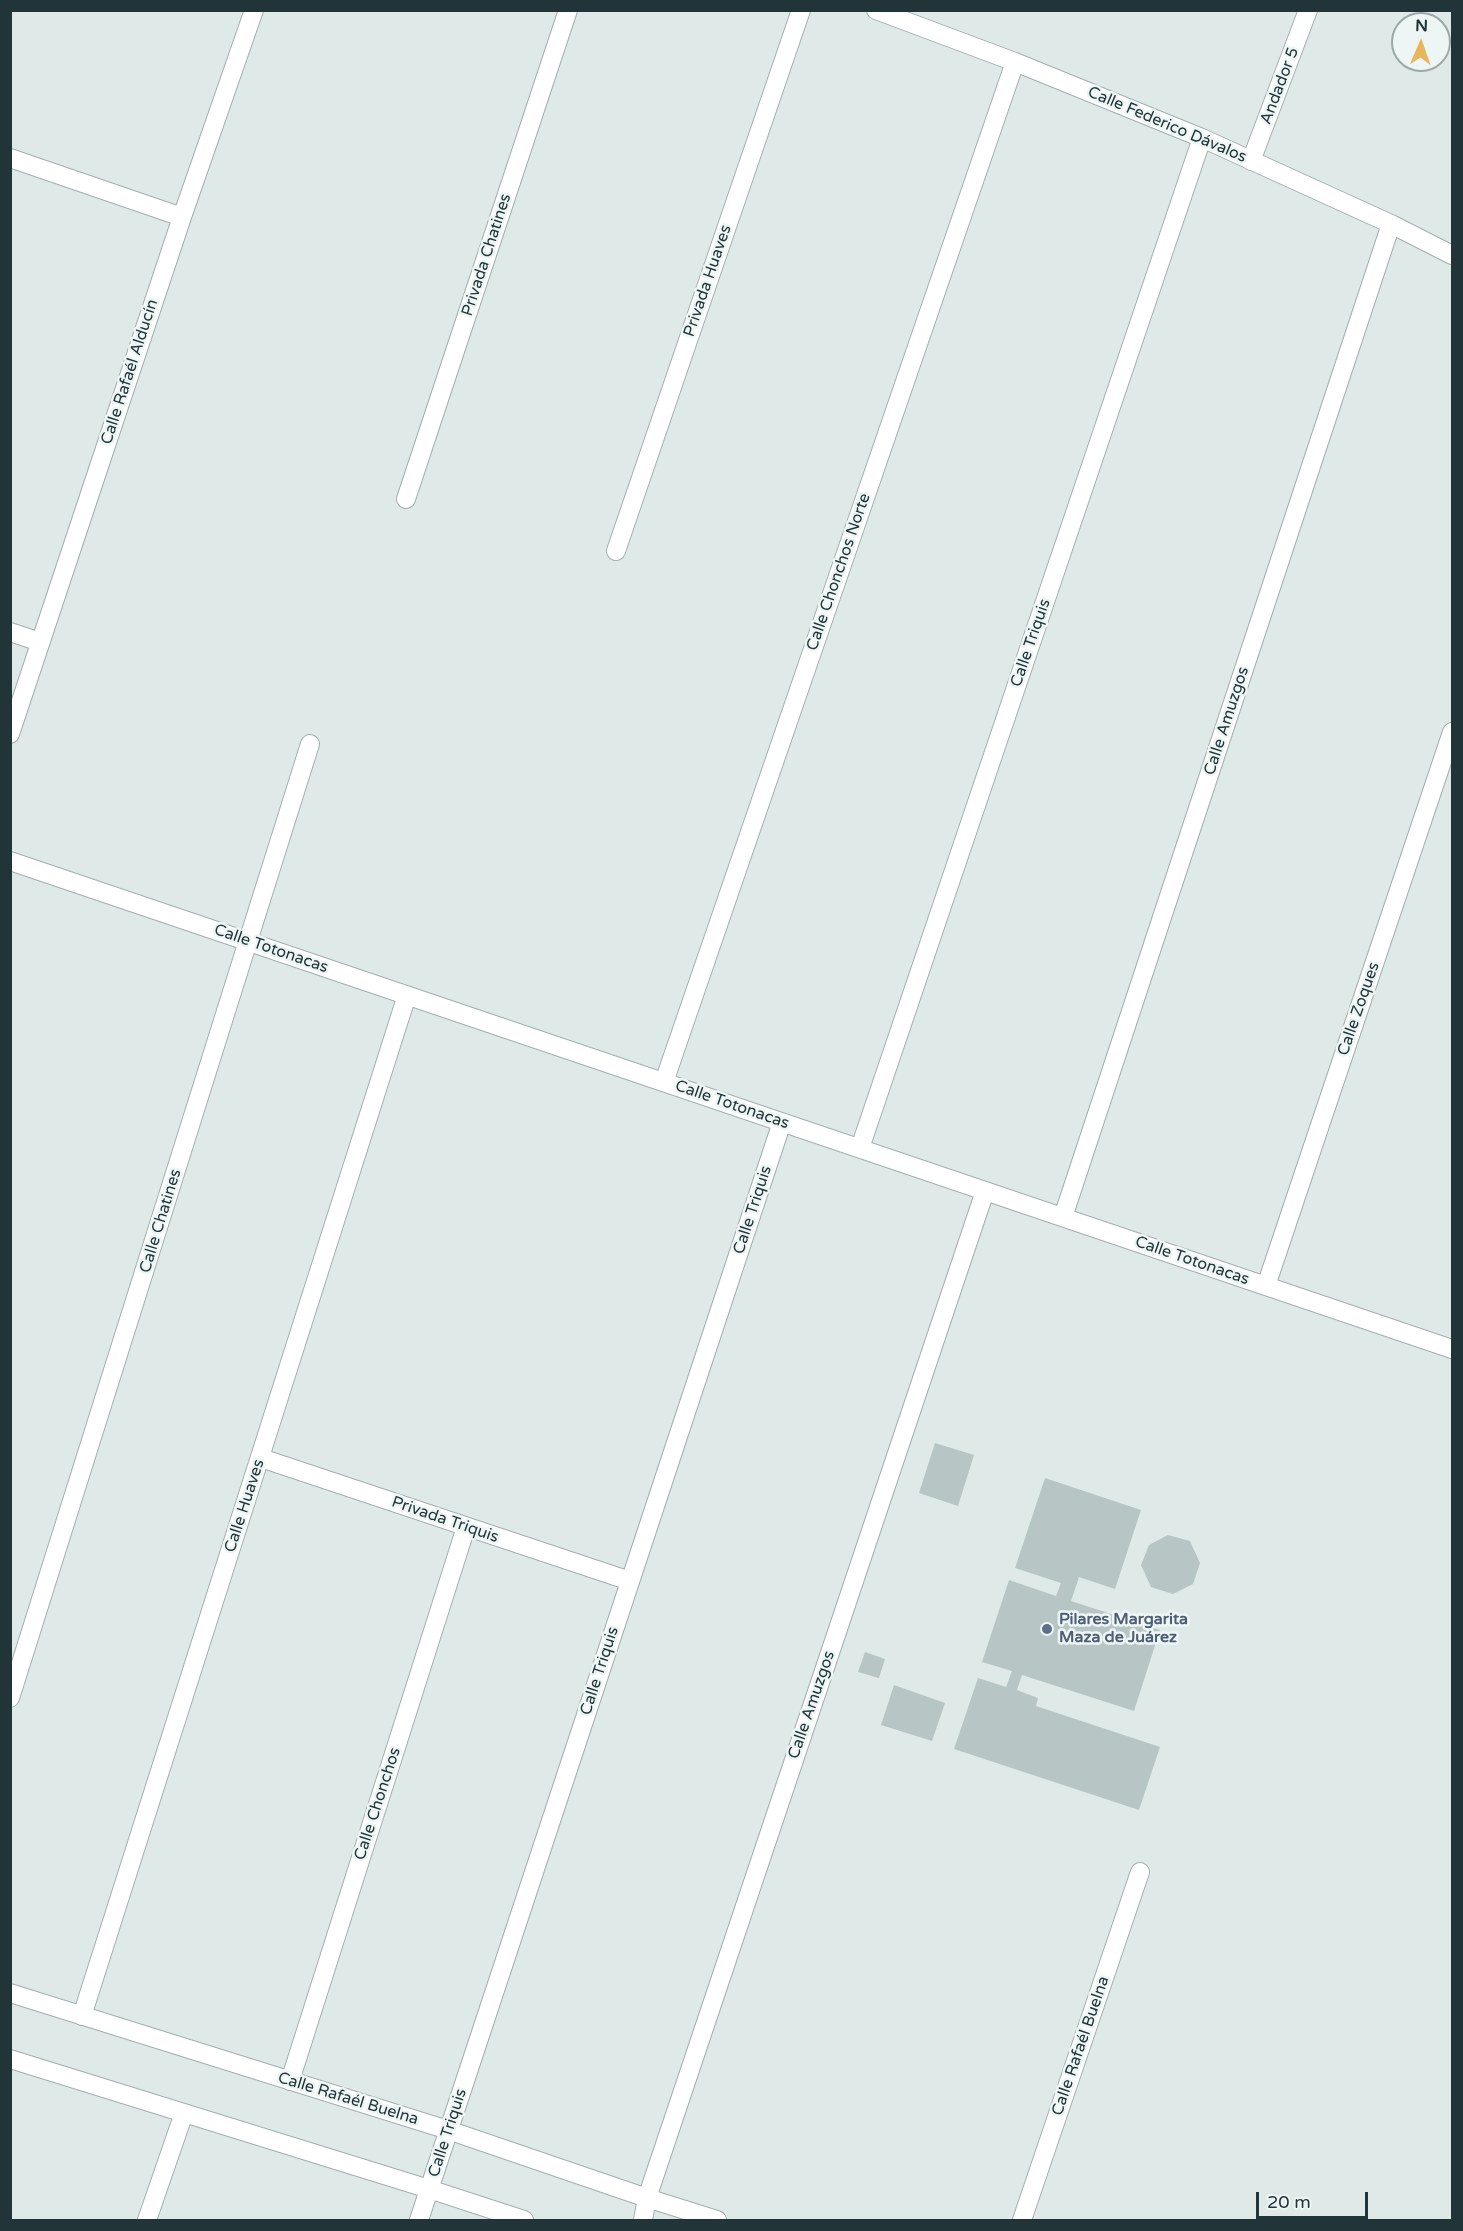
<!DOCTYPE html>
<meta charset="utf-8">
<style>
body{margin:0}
#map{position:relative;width:1463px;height:2231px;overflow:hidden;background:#dee9e8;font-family:"Varela Round",sans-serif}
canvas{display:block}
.frame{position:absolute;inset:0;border:12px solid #213538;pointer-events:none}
.north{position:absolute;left:1391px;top:12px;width:60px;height:60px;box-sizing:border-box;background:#eef6f5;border:2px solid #9ca9a9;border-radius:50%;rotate:2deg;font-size:16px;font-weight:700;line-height:24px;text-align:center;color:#213538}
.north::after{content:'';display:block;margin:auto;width:21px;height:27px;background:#e9b65c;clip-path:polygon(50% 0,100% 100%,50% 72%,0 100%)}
.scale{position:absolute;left:1256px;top:2192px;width:112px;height:27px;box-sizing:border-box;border:3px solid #213538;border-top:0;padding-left:8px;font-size:18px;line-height:21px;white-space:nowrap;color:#213538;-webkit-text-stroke:4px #eef6f5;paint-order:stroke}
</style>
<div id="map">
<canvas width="1463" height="2231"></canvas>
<div class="frame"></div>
<div class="north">N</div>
<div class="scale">20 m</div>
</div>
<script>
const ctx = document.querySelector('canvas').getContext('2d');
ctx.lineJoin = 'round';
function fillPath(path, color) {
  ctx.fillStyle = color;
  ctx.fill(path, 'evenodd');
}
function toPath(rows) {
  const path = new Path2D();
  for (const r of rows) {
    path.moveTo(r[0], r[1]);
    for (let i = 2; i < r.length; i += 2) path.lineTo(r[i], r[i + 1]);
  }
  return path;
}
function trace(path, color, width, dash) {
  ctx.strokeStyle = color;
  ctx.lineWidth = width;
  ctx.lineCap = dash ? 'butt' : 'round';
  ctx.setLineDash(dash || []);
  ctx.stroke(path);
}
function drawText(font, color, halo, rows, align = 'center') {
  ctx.font = font + ' "Varela Round",sans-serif';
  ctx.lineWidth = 5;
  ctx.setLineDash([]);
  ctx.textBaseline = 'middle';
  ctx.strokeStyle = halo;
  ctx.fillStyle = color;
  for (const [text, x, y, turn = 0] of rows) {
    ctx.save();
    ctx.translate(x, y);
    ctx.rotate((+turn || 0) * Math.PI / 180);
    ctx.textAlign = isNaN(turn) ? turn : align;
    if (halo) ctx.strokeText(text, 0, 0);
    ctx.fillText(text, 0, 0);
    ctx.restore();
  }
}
fillPath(toPath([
 [935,1443,974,1455,958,1506,919,1493],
 [1045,1478,1141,1510,1115,1589,1079,1577,1071,1601,1160,1630,1134,1711,1022,1675,1017,1690,1038,1698,1036,1706,1160,1747,1139,1810,954,1749,978,1678,1006,1687,1012,1671,982,1662,1009,1580,1056,1596,1061,1583,1015,1568],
 [1168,1535,1190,1541,1200,1563,1193,1584,1173,1594,1151,1587,1141,1565,1149,1545],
 [865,1652,885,1659,879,1678,858,1672],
 [894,1685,945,1703,932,1741,881,1725]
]), '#b7c6c5');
const pedestrian = toPath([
 [1251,161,1308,10]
]);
const minor = toPath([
 [876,10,1015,62,1202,138,1391,224,1452,255],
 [10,158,182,217],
 [406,499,568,10],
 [616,551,801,10],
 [10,632,40,642],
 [10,734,182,217,254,10],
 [10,861,1452,1349],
 [664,1082,1015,62],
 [860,1148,1202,138],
 [1063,1217,1391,224],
 [1266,1286,1452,732],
 [261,1458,630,1581],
 [10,1698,310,744],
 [10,1993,448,2130,647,2198,717,2220],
 [82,2016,407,995],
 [10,2059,429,2189,524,2220],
 [290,2081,466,1527],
 [147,2220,184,2113],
 [419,2220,782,1122],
 [643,2220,647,2198,985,1191],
 [1022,2220,1140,1872]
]);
trace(pedestrian, '#a2afb0', 20);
trace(minor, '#a2afb0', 20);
trace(pedestrian, '#fff', 18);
trace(minor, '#fff', 18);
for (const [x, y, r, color] of [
 [1047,1629,6,"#5c6f8a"]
]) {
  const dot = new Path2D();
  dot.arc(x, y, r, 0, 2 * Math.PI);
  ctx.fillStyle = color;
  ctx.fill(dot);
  trace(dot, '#eef6f5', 2);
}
drawText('16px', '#213538', '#eef6f5', [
 ["Andador 5",1280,86,-69],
 ["Calle Federico Dávalos",1167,125,23],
 ["Privada Chatines",487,255,-72],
 ["Privada Huaves",708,281,-71],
 ["Calle Rafaél Alducín",130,372,-72],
 ["Calle Chonchos Norte",839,572,-71],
 ["Calle Triquis",1031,643,-71],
 ["Calle Amuzgos",1227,721,-72],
 ["Calle Totonacas",271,949,19],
 ["Calle Zoques",1359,1009,-71],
 ["Calle Totonacas",732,1105,19],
 ["Calle Triquis",753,1210,-72],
 ["Calle Chatines",161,1221,-73],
 ["Calle Totonacas",1192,1261,19],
 ["Calle Huaves",245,1506,-72],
 ["Privada Triquis",445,1520,19],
 ["Calle Triquis",600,1671,-72],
 ["Calle Amuzgos",812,1705,-71],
 ["Calle Chonchos",378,1804,-72],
 ["Calle Rafaél Buelna",1081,2046,-71],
 ["Calle Rafaél Buelna",348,2099,17],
 ["Calle Triquis",448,2133,-72]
]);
drawText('bold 16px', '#4e5e75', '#eef6f5', [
 ["Pilares Margarita",1059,1620],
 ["Maza de Juárez",1059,1638]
], 'left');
</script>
